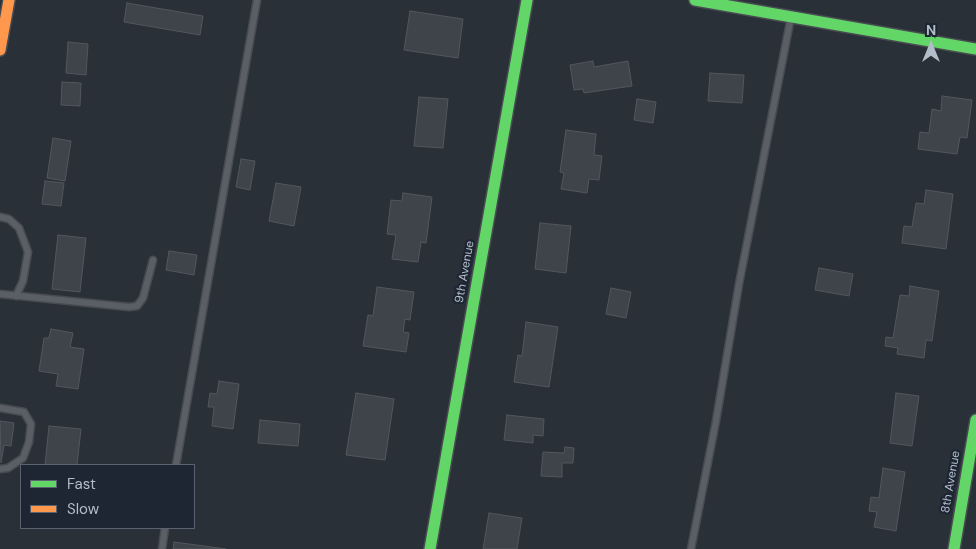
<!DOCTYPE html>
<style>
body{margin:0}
#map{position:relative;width:976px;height:549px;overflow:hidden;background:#2a3037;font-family:"DM Sans",sans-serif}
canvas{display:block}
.legend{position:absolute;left:20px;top:464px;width:175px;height:65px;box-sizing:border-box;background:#1d2632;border:1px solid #59626e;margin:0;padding:6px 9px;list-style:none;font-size:15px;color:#b3bcc9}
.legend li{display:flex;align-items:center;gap:10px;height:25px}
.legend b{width:25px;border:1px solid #59626e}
.north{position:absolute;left:906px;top:20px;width:50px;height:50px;-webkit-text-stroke:4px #1d2632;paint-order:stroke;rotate:0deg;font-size:14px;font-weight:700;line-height:20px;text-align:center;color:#b3bcc9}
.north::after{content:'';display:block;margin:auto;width:18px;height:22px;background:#b3bcc9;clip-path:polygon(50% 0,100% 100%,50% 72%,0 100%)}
</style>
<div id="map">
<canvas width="976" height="549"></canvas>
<ul class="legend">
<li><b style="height:6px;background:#63d668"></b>Fast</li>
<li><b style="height:6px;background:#ff974d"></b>Slow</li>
</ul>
<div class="north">N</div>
</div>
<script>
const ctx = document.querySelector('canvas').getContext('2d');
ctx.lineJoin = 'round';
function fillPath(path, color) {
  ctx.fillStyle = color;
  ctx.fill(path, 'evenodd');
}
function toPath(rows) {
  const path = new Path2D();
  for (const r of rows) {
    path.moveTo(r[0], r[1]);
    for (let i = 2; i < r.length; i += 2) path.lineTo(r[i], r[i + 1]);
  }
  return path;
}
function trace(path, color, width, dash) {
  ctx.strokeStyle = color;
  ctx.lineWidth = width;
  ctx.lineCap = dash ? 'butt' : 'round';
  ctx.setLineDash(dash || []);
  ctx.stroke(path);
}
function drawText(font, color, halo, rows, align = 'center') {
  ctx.font = font + ' "DM Sans",sans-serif';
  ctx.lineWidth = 4.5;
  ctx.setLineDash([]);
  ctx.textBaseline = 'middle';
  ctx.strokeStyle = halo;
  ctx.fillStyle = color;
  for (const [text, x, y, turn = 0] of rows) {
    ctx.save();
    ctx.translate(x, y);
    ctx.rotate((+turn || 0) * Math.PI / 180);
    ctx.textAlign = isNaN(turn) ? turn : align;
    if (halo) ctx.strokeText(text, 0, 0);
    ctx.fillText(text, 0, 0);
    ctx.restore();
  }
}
const building = toPath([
 [127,3,203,16,200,35,124,22,127,3],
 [410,11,463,19,458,58,404,50,410,11],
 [68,42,88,44,86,75,66,73,68,42],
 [593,61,594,67,628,61,632,86,584,93,583,89,574,90,570,65,593,61],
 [710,73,744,75,742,103,708,101,710,73],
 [62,82,81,83,80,106,61,105,62,82],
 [942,96,972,100,967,138,960,137,957,154,918,149,920,132,929,133,932,109,941,111,942,96],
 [419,97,448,99,443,148,414,146,419,97],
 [637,99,656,102,653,123,634,120,637,99],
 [566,130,596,134,594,155,602,156,599,180,589,179,587,193,561,189,564,173,560,172,566,130],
 [53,138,71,141,65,181,47,178,53,138],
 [241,159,255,161,250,190,236,187,241,159],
 [45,181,64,183,61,206,42,204,45,181],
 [276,183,301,187,294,226,269,221,276,183],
 [926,190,953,194,946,249,902,243,904,226,912,227,916,203,924,204,926,190],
 [403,193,432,197,426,243,421,242,418,262,392,259,396,235,387,234,391,200,402,201,403,193],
 [540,223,571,226,566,273,535,269,540,223],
 [58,235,86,238,80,292,52,289,58,235],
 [169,251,197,255,194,275,166,270,169,251],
 [819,268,853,274,849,296,815,290,819,268],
 [910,286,939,291,932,341,926,340,924,358,897,354,898,348,885,346,886,337,893,338,900,295,909,296,910,286],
 [377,287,414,292,410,320,405,319,403,332,409,333,406,352,363,346,368,315,373,316,377,287],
 [611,288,631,292,626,318,606,314,611,288],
 [526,322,558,327,549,387,514,382,518,355,522,356,526,322],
 [51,329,73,333,70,347,84,349,78,389,56,386,58,374,39,371,44,338,49,338,51,329],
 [219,381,239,384,233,429,212,426,214,407,208,407,210,393,217,394,219,381],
 [356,393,394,399,385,460,346,455,356,393],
 [896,393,919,396,912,446,890,443,896,393],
 [507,415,544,419,543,436,533,435,533,443,504,440,507,415],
 [260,420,300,424,298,446,258,443,260,420],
 [0,421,14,423,11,446,4,445,1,463,0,421],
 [49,426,81,429,77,465,45,465,49,426],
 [565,447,574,448,573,463,562,463,562,477,541,476,543,452,564,453,565,447],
 [883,468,905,472,896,531,874,527,877,512,869,511,871,497,879,498,883,468],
 [489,513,522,518,517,549,483,549,489,513],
 [174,542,226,549,173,549,174,542]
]);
fillPath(building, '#3f444b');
trace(building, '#52575f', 1);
const lane = toPath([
 [0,217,9,219,19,228,28,252,23,281,16,296],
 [0,294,129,307,137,306,143,298,153,260],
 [0,408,24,412,31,424,29,442,23,458,8,468,0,469],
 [176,465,257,0],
 [162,549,165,528],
 [691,549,716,421,739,284,791,17]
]);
const fast = toPath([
 [695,0,976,49],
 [430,549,527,0],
 [954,549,976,420]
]);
const slow = toPath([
 [0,50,9,0]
]);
trace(lane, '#484c52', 9);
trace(fast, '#484c52', 14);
trace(slow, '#484c52', 14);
trace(lane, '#5a5e65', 6);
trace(fast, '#63d668', 11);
trace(slow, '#ff974d', 11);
drawText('12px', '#b3bcc9', '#1d2632', [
 ["9th Avenue",465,272,-80],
 ["8th Avenue",951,482,-80]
]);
</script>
